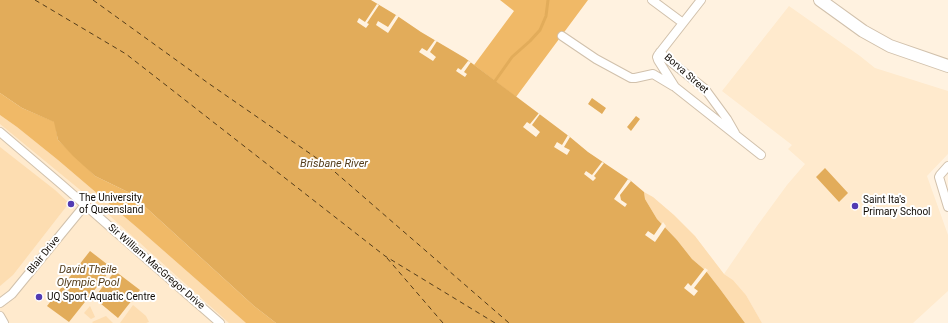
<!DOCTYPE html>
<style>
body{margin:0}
canvas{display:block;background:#fff2e0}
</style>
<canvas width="948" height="323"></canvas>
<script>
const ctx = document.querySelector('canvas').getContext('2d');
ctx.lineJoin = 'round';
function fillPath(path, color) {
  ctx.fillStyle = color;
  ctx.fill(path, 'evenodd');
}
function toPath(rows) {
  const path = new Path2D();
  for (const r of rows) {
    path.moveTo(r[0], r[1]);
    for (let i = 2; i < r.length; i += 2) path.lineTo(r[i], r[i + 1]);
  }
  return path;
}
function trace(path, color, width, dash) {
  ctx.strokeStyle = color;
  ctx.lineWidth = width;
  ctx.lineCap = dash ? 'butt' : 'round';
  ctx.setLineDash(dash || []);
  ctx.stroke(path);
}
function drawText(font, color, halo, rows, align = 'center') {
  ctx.font = font + ' Roboto,sans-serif';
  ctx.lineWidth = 4;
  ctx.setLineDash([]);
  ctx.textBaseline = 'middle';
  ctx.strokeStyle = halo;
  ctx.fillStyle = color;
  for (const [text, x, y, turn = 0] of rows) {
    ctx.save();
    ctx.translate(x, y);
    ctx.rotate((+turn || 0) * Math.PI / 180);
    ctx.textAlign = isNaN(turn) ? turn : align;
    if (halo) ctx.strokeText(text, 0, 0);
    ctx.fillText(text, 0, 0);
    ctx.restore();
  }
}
fillPath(toPath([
 [789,6,860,56,875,68,948,91,948,154,927,176,948,235,948,291,913,323,762,323,746,295,733,280,724,274,757,226,787,185,805,164,788,149,792,145,722,91],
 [0,93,254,306,276,323,0,323]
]), '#ffeacd');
fillPath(toPath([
 [0,115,17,127,58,160,140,230,246,323,229,323,90,198,0,124],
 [0,147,55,190,69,203,13,275,0,286],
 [644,192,653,197,674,215,695,236,724,274,733,280,746,295,762,323,745,323,720,289,706,271,692,259,677,240,657,219,645,199],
 [133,305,146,316,149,322,146,323,120,323],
 [90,306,95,317,91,319,84,313],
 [106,316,113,323,93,323,92,322]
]), '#fdddb1');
fillPath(toPath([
 [500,0,588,0,516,97,474,65,514,11],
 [0,93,22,108,55,122,58,140,95,176,130,193,254,306,276,323,246,323,140,230,58,160,17,127,0,115]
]), '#f0b967');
fillPath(toPath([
 [0,0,371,0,396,15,421,32,465,58,570,137,588,152,631,181,644,192,645,199,657,219,677,240,692,259,706,271,720,289,745,323,276,323,254,306,130,193,95,176,73,156,58,140,54,122,22,108,0,93],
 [592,98,606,108,602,114,588,104],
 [636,116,640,119,631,131,627,127],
 [825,168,848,193,839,202,816,177],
 [90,251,112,268,69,322,47,306],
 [115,271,140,290,118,318,94,298]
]), '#e2ac5a');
fillPath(toPath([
 [377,4,379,5,367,23,369,24,366,28,357,22,359,18,365,22],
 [396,15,399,16,388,33,376,25,378,21,388,27],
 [435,40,437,41,430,52,436,57,433,61,419,52,422,48,427,51],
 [468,61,471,62,464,72,467,74,465,77,456,71,458,68,461,70],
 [539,113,540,114,532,125,540,132,536,137,523,127,527,122,530,124],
 [568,135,570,137,564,147,570,150,567,155,554,147,557,142,562,145],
 [602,162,604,163,594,176,596,178,593,181,584,174,586,171,592,175],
 [628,179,631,181,620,195,621,200,627,204,625,207,614,199],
 [663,222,666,226,655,242,645,235,648,231,654,235],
 [705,268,708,270,694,288,698,291,694,296,684,288,688,283,691,286]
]), '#fff2e0');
trace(toPath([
 [495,81,512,57,530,41,540,30,546,16,548,0]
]), '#e2ac5a', 3);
trace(toPath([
 [35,0,126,54,385,256,495,323],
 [93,0,208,83,328,166,509,323],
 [387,258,443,323]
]), '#543d1b', 1, [5, 4]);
const street = toPath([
 [652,0,683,23],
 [701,0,658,55,657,57,658,60,675,87,761,155],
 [562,36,596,59,631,78,635,78,653,74,673,86],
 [660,52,666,58,705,89,727,119,735,133],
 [0,132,61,184,220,323],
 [948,166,940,175,939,177,948,207],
 [0,303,12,294,85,205],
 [0,316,4,323]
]);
const primary = toPath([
 [820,0,863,31,890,46,948,66]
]);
trace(street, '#d1c1ac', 10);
trace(primary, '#d1c1ac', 14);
trace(street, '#fff', 8);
trace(primary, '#fff', 12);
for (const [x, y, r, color] of [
 [71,204,4,"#523bb3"],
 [855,206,4,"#523bb3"],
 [39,297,4,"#523bb3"]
]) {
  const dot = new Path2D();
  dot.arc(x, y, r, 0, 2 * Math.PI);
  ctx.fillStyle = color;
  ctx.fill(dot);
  trace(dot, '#fff', 1.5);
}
drawText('10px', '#100b05', '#fff', [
 ["Borva Street",686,74,41],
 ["Blair Drive",44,255,-51],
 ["Sir William MacGregor Drive",156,267,41]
]);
drawText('10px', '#100b05', '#fff', [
 ["The University",79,198],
 ["of Queensland",79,210],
 ["Saint Ita's",863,200],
 ["Primary School",863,212],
 ["UQ Sport Aquatic Centre",47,297]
], 'left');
drawText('italic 11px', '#543d1b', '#fff', [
 ["Brisbane River",334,164],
 ["David Theile",88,270],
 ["Olympic Pool",88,283]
]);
</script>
